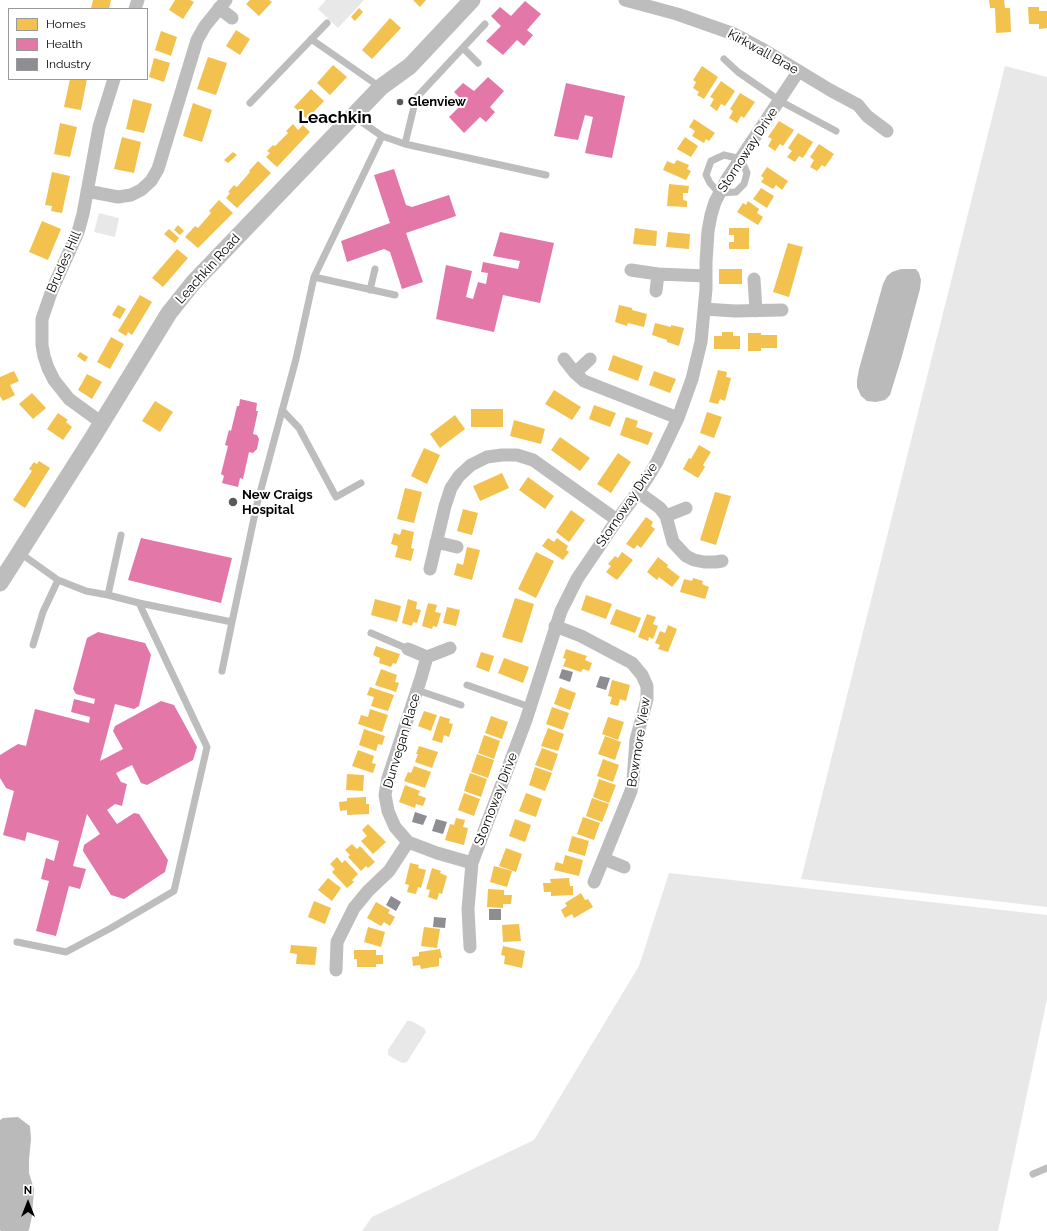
<!DOCTYPE html>
<style>
body{margin:0}
#map{position:relative;width:1047px;height:1231px;overflow:hidden;background:#fff;font-family:Raleway,sans-serif}
canvas{display:block}
.legend{position:absolute;left:8px;top:8px;width:140px;height:72px;box-sizing:border-box;background:#fff;border:1px solid #999;margin:0;padding:5px 7px;list-style:none;font-size:12px;color:#000}
.legend li{display:flex;align-items:center;gap:8px;height:20px}
.legend b{width:20px;border:1px solid #999}
.north{position:absolute;left:8px;top:1183px;width:40px;height:40px;-webkit-text-stroke:3px #fff;paint-order:stroke;rotate:0deg;font-size:11px;font-weight:700;line-height:16px;text-align:center;color:#000}
.north::after{content:'';display:block;margin:auto;width:14px;height:18px;background:#000;clip-path:polygon(50% 0,100% 100%,50% 72%,0 100%)}
</style>
<div id="map">
<canvas width="1047" height="1231"></canvas>
<ul class="legend">
<li><b style="height:11px;background:#f2c14e"></b>Homes</li>
<li><b style="height:11px;background:#e377a8"></b>Health</li>
<li><b style="height:11px;background:#8d8d92"></b>Industry</li>
</ul>
<div class="north">N</div>
</div>
<script>
const ctx = document.querySelector('canvas').getContext('2d');
ctx.lineJoin = 'round';
function fillPath(path, color) {
  ctx.fillStyle = color;
  ctx.fill(path, 'evenodd');
}
function toPath(rows) {
  const path = new Path2D();
  for (const r of rows) {
    path.moveTo(r[0], r[1]);
    for (let i = 2; i < r.length; i += 2) path.lineTo(r[i], r[i + 1]);
  }
  return path;
}
function trace(path, color, width, dash) {
  ctx.strokeStyle = color;
  ctx.lineWidth = width;
  ctx.lineCap = dash ? 'butt' : 'round';
  ctx.setLineDash(dash || []);
  ctx.stroke(path);
}
function drawText(font, color, halo, rows, align = 'center') {
  ctx.font = font + ' Raleway,sans-serif';
  ctx.lineWidth = 4;
  ctx.setLineDash([]);
  ctx.textBaseline = 'middle';
  ctx.strokeStyle = halo;
  ctx.fillStyle = color;
  for (const [text, x, y, turn = 0] of rows) {
    ctx.save();
    ctx.translate(x, y);
    ctx.rotate((+turn || 0) * Math.PI / 180);
    ctx.textAlign = isNaN(turn) ? turn : align;
    if (halo) ctx.strokeText(text, 0, 0);
    ctx.fillText(text, 0, 0);
    ctx.restore();
  }
}
fillPath(toPath([
 [326,0,364,0,338,28,318,9],
 [1005,66,1047,77,1047,907,801,879],
 [99,213,119,218,115,237,94,232],
 [669,873,1047,915,1047,999,998,1231,362,1231,372,1217,534,1140,639,966],
 [407,1021,411,1021,424,1028,426,1032,407,1062,402,1063,388,1055,388,1050]
]), '#e8e8e8');
fillPath(toPath([
 [901,269,916,269,919,273,921,280,920,289,902,356,890,395,885,400,876,402,867,401,861,396,857,387,857,380,859,369,883,284,887,276,892,272],
 [18,1117,30,1126,31,1139,29,1160,29,1173,34,1189,32,1216,29,1230,28,1231,1,1231,0,1230,0,1120,3,1118]
]), '#bababa');
fillPath(toPath([
 [93,0,111,0,109,9,91,9],
 [175,0,190,0,194,2,183,19,169,10],
 [250,0,269,0,272,2,259,16,246,4],
 [413,0,426,0,420,7],
 [989,0,1004,0,1005,8,1010,8,1011,32,996,33,995,8,990,8],
 [1028,7,1039,7,1039,11,1047,11,1047,28,1039,29,1039,24,1029,24],
 [359,8,363,12,355,21,351,17],
 [390,18,401,28,372,59,362,50],
 [236,30,250,39,240,55,226,46],
 [161,31,177,37,171,56,155,50],
 [208,57,227,63,216,95,197,89],
 [154,58,170,63,164,82,149,77],
 [333,65,347,77,330,95,317,83],
 [702,66,718,77,704,99,697,95,699,92,693,88,696,82,693,80],
 [70,79,87,79,81,110,64,107],
 [721,81,735,91,725,106,721,104,717,111,710,106,714,99,710,97],
 [311,89,324,101,307,119,294,107],
 [740,93,755,102,744,118,741,116,737,123,729,118,733,111,730,109],
 [133,99,152,104,144,133,126,129],
 [193,103,212,110,202,142,183,136],
 [694,119,715,133,709,141,706,139,704,143,692,136,695,131,689,127],
 [779,121,794,130,783,146,780,144,775,151,768,146,772,139,768,137],
 [60,123,77,127,70,157,54,154],
 [293,124,298,130,303,125,310,132,277,167,266,157,270,153,267,151,273,145,275,146,288,133,286,131],
 [798,133,813,142,803,158,799,156,795,162,787,157,792,151,788,148],
 [122,137,141,142,134,173,114,169],
 [685,137,698,146,691,157,677,149],
 [819,144,834,154,825,167,822,165,817,171,810,167,814,160,810,157],
 [233,152,237,155,228,163,224,160],
 [677,160,689,165,687,169,691,171,686,180,663,170,667,161,674,164],
 [258,161,271,173,237,208,226,198,230,193,228,192,234,185,237,187,250,172,249,171],
 [767,167,788,181,782,190,776,185,773,189,761,182,764,178,761,176],
 [52,172,70,176,62,213,51,211,52,206,45,205],
 [669,184,689,186,688,193,683,193,683,200,687,201,687,207,667,206],
 [761,188,774,196,767,208,753,199],
 [219,200,233,213,198,248,185,237,195,226,198,228,211,213,209,211],
 [748,201,759,209,757,213,763,217,758,225,737,212,743,203,746,205],
 [42,221,61,229,48,260,29,252],
 [178,225,184,231,180,235,174,230],
 [635,228,657,231,656,246,633,244],
 [729,228,749,228,749,249,729,249,729,242,734,242,734,235,729,235],
 [169,229,179,238,175,243,164,234],
 [668,232,690,234,689,249,666,247],
 [788,243,803,247,789,297,773,292],
 [177,249,188,258,163,287,152,278],
 [719,269,742,269,742,284,719,284],
 [140,295,152,302,132,335,128,332,126,336,118,331],
 [118,305,126,309,120,319,112,315],
 [619,305,632,308,632,310,647,314,644,327,628,323,627,326,615,322],
 [655,323,671,327,671,325,684,328,679,346,667,342,667,340,652,335],
 [722,332,733,332,733,336,740,336,740,349,714,349,714,336,722,336],
 [748,333,761,333,761,335,777,335,777,348,761,348,761,351,748,351],
 [111,337,124,344,110,369,97,362],
 [80,352,88,357,85,362,77,356],
 [613,355,643,366,638,381,608,370],
 [718,370,727,372,726,377,731,378,725,401,720,399,718,404,709,402],
 [14,371,19,381,10,385,15,395,3,401,0,396,0,377],
 [654,371,676,379,670,393,649,385],
 [87,374,102,382,92,399,78,390],
 [554,390,581,407,572,420,545,404],
 [32,393,46,408,33,419,19,404],
 [155,401,173,412,160,432,142,421],
 [594,405,616,413,610,427,589,419],
 [471,409,503,409,503,427,471,427],
 [707,412,722,417,714,438,700,433],
 [58,413,68,420,66,422,72,427,63,440,47,429],
 [455,415,465,429,440,448,430,434],
 [626,417,638,421,636,427,653,433,648,445,620,435],
 [514,420,545,429,541,444,510,436],
 [560,437,590,458,580,471,551,450],
 [699,445,711,452,703,465,705,467,698,478,683,469,689,458,691,459],
 [424,448,440,455,427,484,411,476],
 [618,453,631,462,611,493,597,484],
 [39,461,50,468,25,508,13,500,32,471,29,469,34,462,37,464],
 [502,473,509,488,480,501,473,486],
 [528,477,554,496,545,509,519,490],
 [405,488,422,492,414,523,397,519],
 [715,492,731,496,716,545,700,540],
 [463,509,478,513,472,535,457,531],
 [571,510,585,520,569,542,556,532],
 [646,517,653,522,651,526,655,529,641,548,637,545,634,549,626,544],
 [402,529,414,532,411,548,414,549,411,561,395,557,398,546,391,544,394,533,400,535],
 [548,538,554,542,557,538,568,546,566,550,569,552,563,560,542,546],
 [467,547,480,550,472,580,454,575,457,563,463,565],
 [536,552,554,561,536,598,518,589],
 [622,552,633,560,617,580,606,572,611,566,608,564,615,556,618,558],
 [658,557,668,565,667,567,680,577,672,587,659,577,657,580,647,572],
 [693,578,703,581,702,584,709,587,705,599,680,592,684,579,692,581],
 [586,595,612,604,606,619,581,610],
 [515,598,534,604,522,643,502,637],
 [375,599,401,606,397,622,371,615],
 [408,599,417,602,416,609,421,610,417,623,413,622,412,626,402,623],
 [428,603,437,605,435,612,441,613,437,627,433,626,432,629,422,626],
 [447,607,460,610,456,626,443,623],
 [616,609,641,618,635,633,610,624],
 [647,614,656,617,653,624,658,626,653,639,649,637,648,641,638,637],
 [668,625,677,629,668,652,658,649,660,645,655,643,660,631,665,633],
 [376,646,400,654,396,664,393,663,391,667,379,663,380,658,373,655],
 [566,649,587,656,585,660,592,663,589,671,583,669,581,672,563,666,566,659,563,658],
 [481,652,494,656,489,672,476,667],
 [504,658,529,667,523,683,498,673],
 [381,669,397,675,395,682,399,683,396,692,375,685],
 [612,680,630,685,626,701,620,699,618,706,610,704,612,697,608,696],
 [370,687,394,695,388,711,371,706,374,697,367,695],
 [560,687,576,693,570,710,554,704],
 [552,707,569,713,563,730,546,724],
 [370,709,388,715,382,732,358,724,361,715,368,717],
 [424,711,437,715,431,731,418,726],
 [440,716,450,719,449,723,453,724,449,737,444,735,442,743,432,740],
 [491,716,508,722,502,739,485,733],
 [608,717,624,722,618,740,602,734],
 [548,728,564,734,558,751,541,746],
 [364,729,385,736,382,745,378,744,376,751,359,745],
 [484,735,500,741,494,759,478,753],
 [605,736,621,742,615,760,598,754],
 [419,746,438,752,432,768,415,762,418,754,416,754],
 [542,748,558,754,552,771,535,765],
 [358,750,374,756,372,763,376,764,373,773,352,766],
 [477,754,494,760,488,778,471,772],
 [603,759,619,765,613,782,597,776],
 [414,766,431,772,425,788,404,781,408,772,411,773],
 [535,767,552,773,545,791,529,785],
 [470,773,487,779,481,797,464,791],
 [347,774,364,775,363,791,346,790],
 [599,779,616,785,609,803,593,797],
 [405,785,420,791,418,795,426,798,423,806,416,804,415,808,399,802],
 [464,793,480,799,474,816,458,810],
 [526,793,542,799,536,817,519,811],
 [366,797,366,804,369,804,369,814,347,815,347,810,340,811,339,802,347,801,347,798],
 [592,798,609,804,602,822,586,816],
 [583,817,600,823,594,840,577,834],
 [456,818,465,820,463,827,468,828,464,845,445,840,450,824,454,825],
 [515,819,531,825,525,842,509,836],
 [368,824,386,842,373,854,361,841,367,836,362,830],
 [572,836,589,841,585,856,568,851],
 [352,844,357,849,360,846,375,862,368,868,366,866,361,871,348,857,350,855,345,850],
 [506,848,522,854,516,872,499,866],
 [565,855,583,860,579,876,554,870,556,862,563,864],
 [337,857,342,863,345,860,358,874,352,880,354,882,347,888,332,872,335,869,330,864],
 [410,863,419,865,418,868,426,870,421,888,418,887,416,894,407,892,409,885,405,884],
 [494,866,512,871,507,887,490,882],
 [432,868,441,871,440,873,447,876,442,894,439,893,437,900,428,897,430,890,426,889],
 [328,878,341,888,332,901,318,890],
 [569,878,570,886,573,886,573,895,551,896,551,892,544,892,543,883,551,883,550,879],
 [488,889,504,890,504,895,512,895,511,904,503,904,503,908,487,907],
 [581,893,585,900,588,899,593,907,574,918,572,914,565,918,561,910,567,906,565,903],
 [314,901,331,908,325,924,308,917],
 [376,902,390,910,388,913,395,917,390,926,384,922,381,926,367,918],
 [519,924,521,941,503,942,502,925],
 [368,927,385,932,381,947,364,942],
 [424,927,440,929,437,948,421,946],
 [291,945,317,947,315,965,296,964,297,954,290,953],
 [503,946,525,951,522,968,504,964,505,956,501,955],
 [440,949,442,958,439,958,439,966,421,969,420,965,413,966,412,957,419,956,419,952],
 [354,950,376,950,376,955,383,955,383,964,376,964,376,967,357,967,357,959,354,959]
]), '#f2c14e');
fillPath(toPath([
 [525,1,541,14,527,30,533,35,524,46,517,40,503,55,486,41,501,26,491,16,500,7,511,16],
 [488,77,504,91,490,107,495,112,486,122,480,117,464,133,449,117,464,102,454,92,463,83,474,91],
 [566,83,625,96,612,158,585,153,593,117,585,115,578,140,554,136],
 [394,169,406,205,412,207,449,195,456,216,406,233,423,282,402,289,390,252,384,249,347,262,341,241,390,223,374,175],
 [500,232,554,243,540,303,503,295,494,332,436,319,446,265,472,271,466,297,473,299,478,282,486,284,488,273,481,272,483,262,518,269,520,261,493,256],
 [240,399,257,403,256,411,258,411,253,434,257,435,259,439,257,449,253,453,249,452,243,479,240,478,238,487,222,483,224,476,221,474,228,446,225,445,229,430,231,431,237,406,239,406],
 [141,538,232,558,221,603,128,580],
 [98,632,145,643,151,655,139,706,134,709,115,704,100,761,123,749,113,731,115,726,161,701,174,705,197,747,193,760,147,785,141,783,132,765,116,773,121,782,127,784,122,806,115,804,107,810,117,824,134,813,139,814,168,860,165,872,124,899,111,895,83,851,84,845,100,834,87,814,73,866,86,869,80,889,69,886,56,936,36,931,49,881,41,879,46,858,54,861,59,841,27,832,25,841,3,835,14,791,6,788,0,778,0,755,18,744,26,746,35,709,89,723,90,717,71,712,74,699,94,704,95,699,76,694,73,689,87,638]
]), '#e377a8');
fillPath(toPath([
 [562,669,573,672,570,682,559,678],
 [600,676,610,678,606,690,596,687],
 [415,812,427,816,423,825,412,822],
 [436,819,447,822,443,834,432,831],
 [391,896,401,902,396,911,386,905],
 [489,909,501,909,501,920,489,920],
 [434,917,446,918,445,928,433,927]
]), '#8d8d92');
trace(toPath([
 [311,39,380,87],
 [463,48,478,63],
 [724,59,738,72,780,101,836,131],
 [250,103,327,23],
 [353,116,382,136,405,144,546,175],
 [405,144,416,98,485,24],
 [724,155,741,159,747,173,744,184,736,192,719,193,710,183,706,175,711,161,724,155],
 [314,277,395,295],
 [370,290,375,269],
 [282,410,299,428,336,497,361,483],
 [20,553,58,580,86,591,108,595,139,603,232,622,257,504,296,359,314,277,382,136],
 [108,595,121,535],
 [371,633,408,649],
 [33,645,43,612,58,580],
 [222,671,232,622],
 [467,685,530,707],
 [417,690,461,705],
 [17,942,66,952,111,928,174,891,207,747,139,603],
 [1033,1174,1047,1168]
]), '#bdbdbd', 7);
trace(toPath([
 [625,0,677,14,734,34,764,50,830,90,858,105,867,116,887,131],
 [219,8,232,18],
 [135,9,138,0],
 [87,191,118,197,131,195,141,190,151,181,158,169,197,40,205,26,226,0],
 [631,270,658,274,706,276],
 [754,279,756,311],
 [656,291,658,274],
 [704,309,735,311,782,310],
 [564,359,575,373,584,381,678,418],
 [575,373,590,359],
 [102,423,69,399,54,380,48,368,44,356,42,345,42,319,52,290,78,232,83,214,99,127,114,79],
 [638,492,660,508,666,516,673,542,686,556,694,560,704,562,716,562,722,561],
 [666,516,686,508],
 [436,542,457,547],
 [430,569,445,506,451,488,459,476,471,465,487,457,502,455,517,455,533,460,617,520],
 [555,626,581,636,632,663,642,675,647,686,647,699,636,740,633,780,631,791,594,882],
 [408,649,427,657,421,678,388,778,385,795,388,811,395,827,408,842,437,853,472,863],
 [427,657,450,648],
 [604,859,624,867],
 [470,947,468,909,472,863,526,720,561,611,577,579,617,520,638,492,648,477,657,462,678,418,692,379,701,342,706,289,706,262,708,231,711,215,715,202,727,179,798,72],
 [336,970,337,942,354,908,368,891,389,871,408,842]
]), '#bdbdbd', 13);
trace(toPath([
 [0,583,93,437,169,313,193,283,381,87,410,66,472,0]
]), '#bdbdbd', 17);
for (const [x, y, r, color] of [
 [400,102,4,"#595959"],
 [233,502,5,"#595959"]
]) {
  const dot = new Path2D();
  dot.arc(x, y, r, 0, 2 * Math.PI);
  ctx.fillStyle = color;
  ctx.fill(dot);
  trace(dot, '#fff', 1.5);
}
drawText('13px', '#000', '#fff', [
 ["Kirkwall Brae",763,52,29],
 ["Stornoway Drive",748,150,-57],
 ["Brudes Hill",64,262,-66],
 ["Leachkin Road",208,269,-48],
 ["Stornoway Drive",627,505,-56],
 ["Dunvegan Place",402,741,-73],
 ["Bowmore View",639,742,-81],
 ["Stornoway Drive",496,799,-69]
]);
drawText('bold 13px', '#000', '#fff', [
 ["Glenview",408,102],
 ["New Craigs",242,495],
 ["Hospital",242,510]
], 'left');
drawText('bold 17px', '#000', '#fff', [
 ["Leachkin",335,118]
]);
</script>
